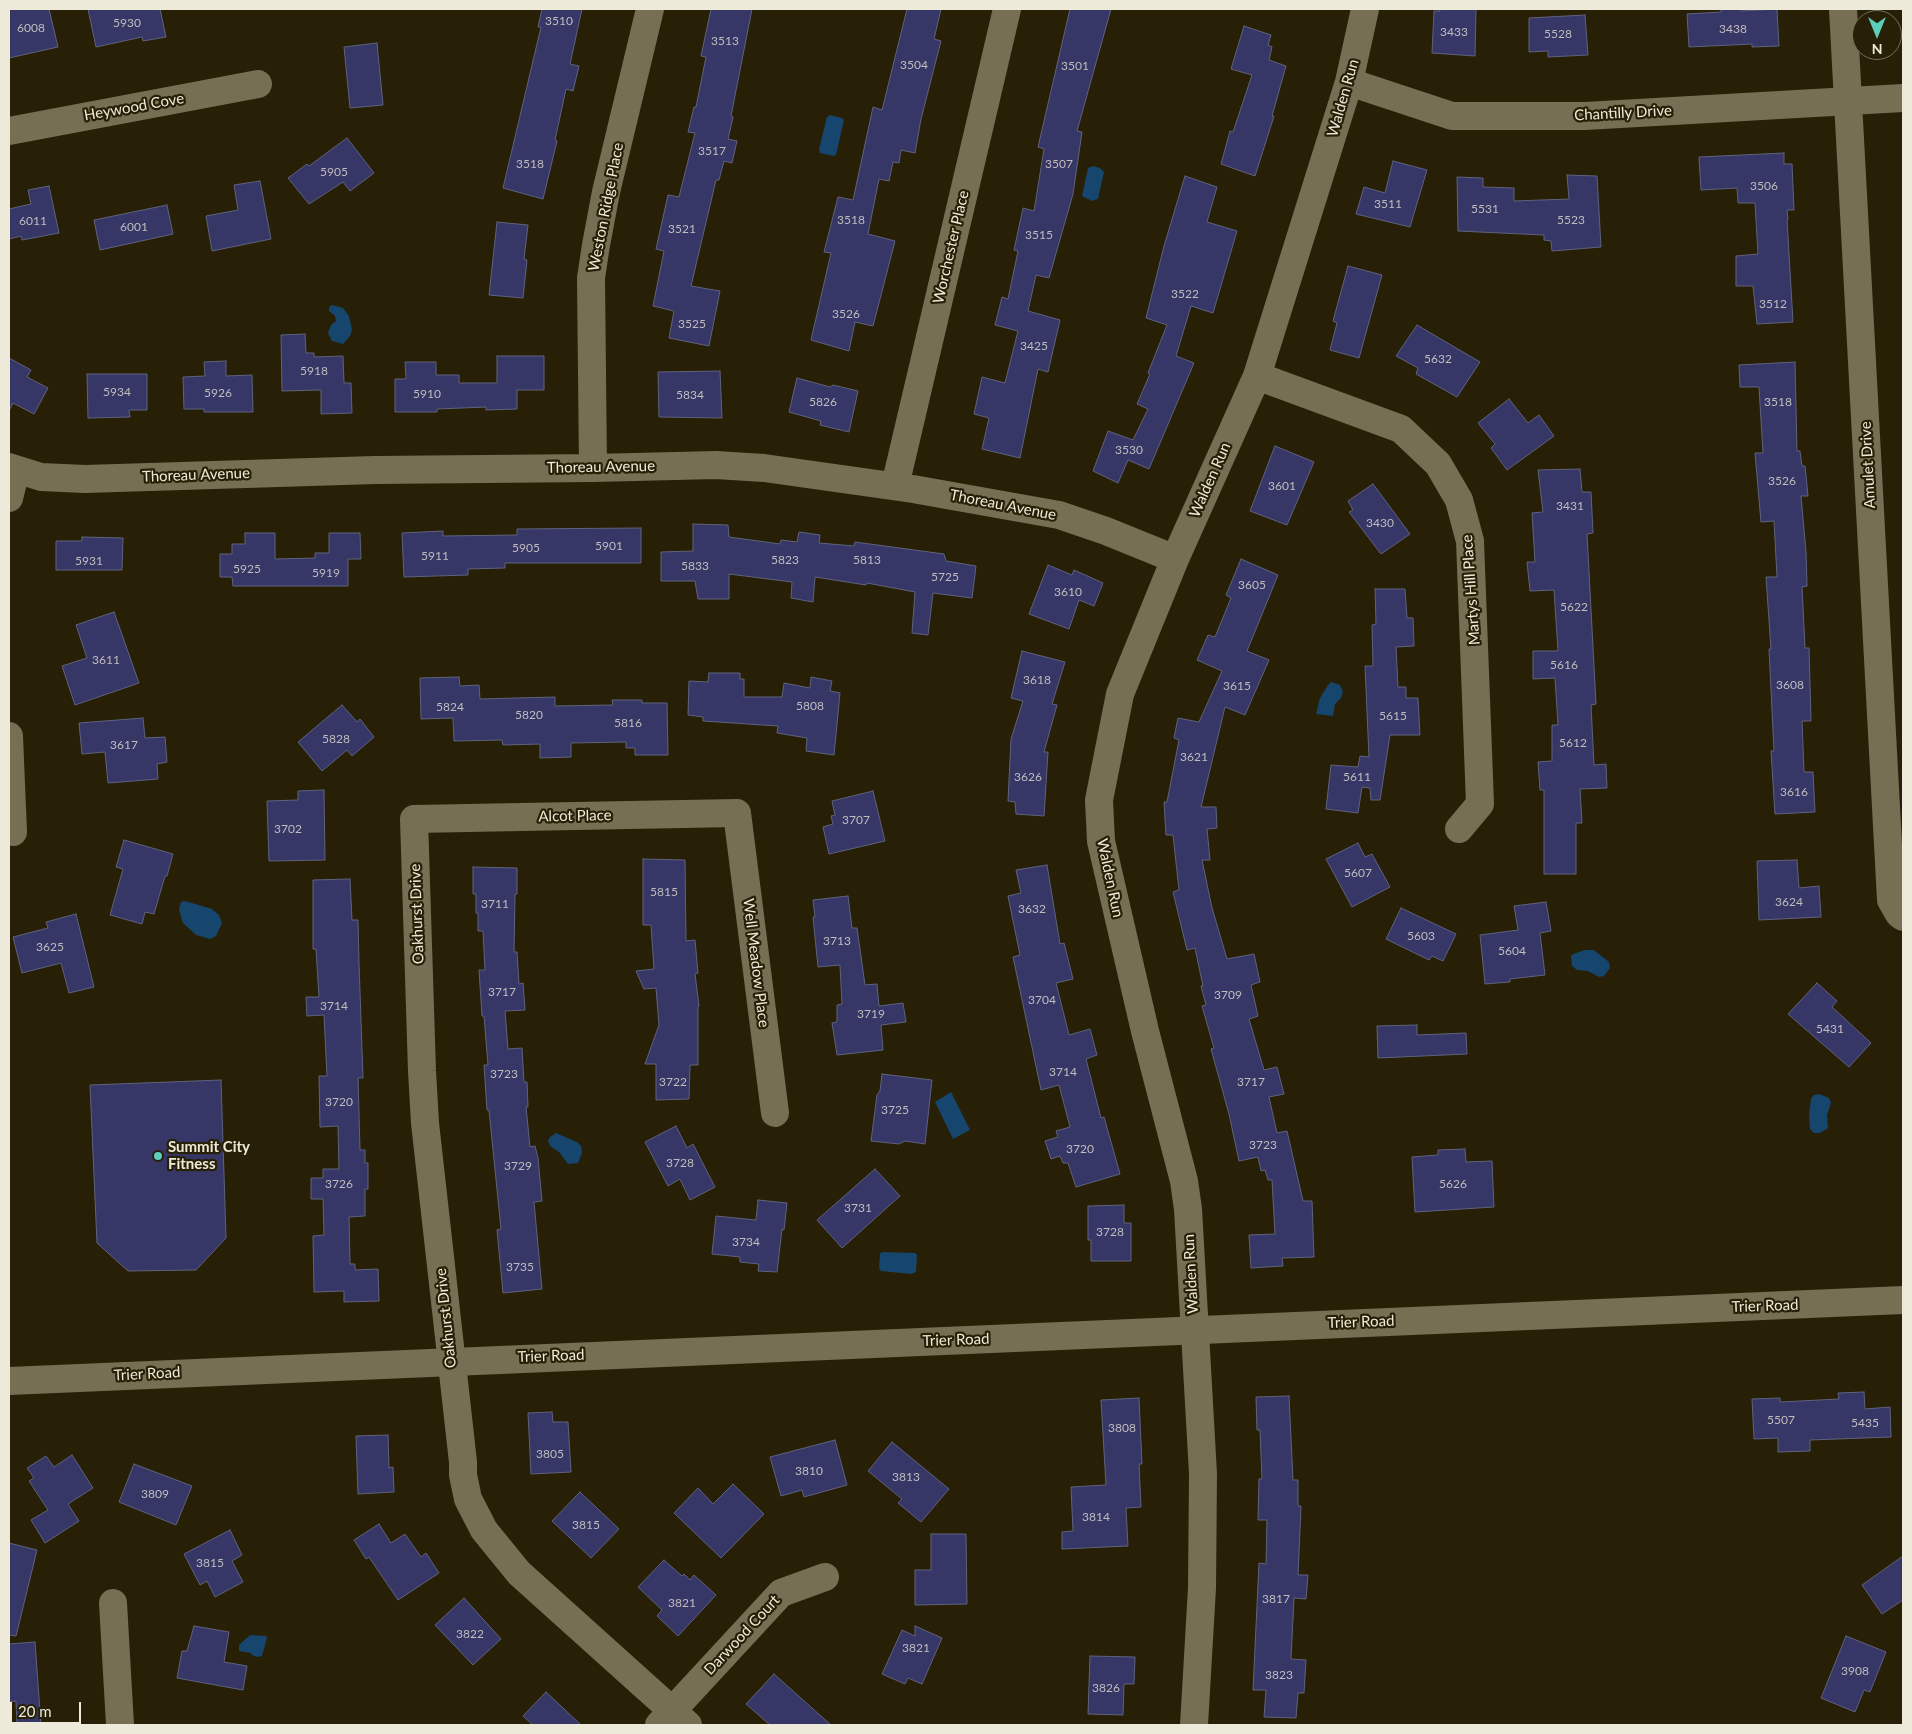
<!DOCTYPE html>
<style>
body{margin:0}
#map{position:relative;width:1912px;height:1734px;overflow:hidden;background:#272006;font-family:Lato,sans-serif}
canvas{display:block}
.frame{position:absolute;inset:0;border:10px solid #eeeada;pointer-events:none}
.north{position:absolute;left:1852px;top:10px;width:50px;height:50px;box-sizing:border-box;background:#272006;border:1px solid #77715b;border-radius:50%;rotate:180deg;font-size:14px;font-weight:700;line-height:20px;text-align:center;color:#eeeada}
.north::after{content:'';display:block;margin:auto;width:18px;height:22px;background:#5cceba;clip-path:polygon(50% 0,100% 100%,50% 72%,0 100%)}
.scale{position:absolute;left:10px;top:1702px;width:71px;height:22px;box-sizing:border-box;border:2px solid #eeeada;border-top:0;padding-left:6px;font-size:15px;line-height:18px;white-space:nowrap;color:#eeeada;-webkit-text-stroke:4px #272006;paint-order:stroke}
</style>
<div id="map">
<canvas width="1912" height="1734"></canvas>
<div class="frame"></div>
<div class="north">N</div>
<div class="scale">20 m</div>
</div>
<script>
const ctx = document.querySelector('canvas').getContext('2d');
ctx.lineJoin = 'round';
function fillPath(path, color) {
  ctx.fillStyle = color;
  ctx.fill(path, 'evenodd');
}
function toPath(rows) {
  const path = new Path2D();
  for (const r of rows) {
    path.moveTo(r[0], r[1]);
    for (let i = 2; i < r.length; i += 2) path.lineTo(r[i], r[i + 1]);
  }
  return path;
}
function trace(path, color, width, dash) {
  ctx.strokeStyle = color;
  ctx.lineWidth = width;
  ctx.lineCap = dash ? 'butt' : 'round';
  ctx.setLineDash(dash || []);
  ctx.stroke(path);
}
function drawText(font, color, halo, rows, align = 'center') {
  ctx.font = font + ' Lato,sans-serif';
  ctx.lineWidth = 4.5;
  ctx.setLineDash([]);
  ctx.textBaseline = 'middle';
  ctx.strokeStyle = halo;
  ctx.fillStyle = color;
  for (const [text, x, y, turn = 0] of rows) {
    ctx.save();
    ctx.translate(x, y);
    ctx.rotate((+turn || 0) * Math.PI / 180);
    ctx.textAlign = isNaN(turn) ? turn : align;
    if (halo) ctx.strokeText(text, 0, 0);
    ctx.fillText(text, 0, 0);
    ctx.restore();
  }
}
fillPath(toPath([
 [830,115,842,118,844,120,836,155,833,156,820,153,819,149,827,117],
 [1093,166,1100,168,1104,172,1098,199,1092,201,1082,196,1088,168],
 [332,305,343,308,349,316,352,330,350,336,343,344,332,341,328,333,331,325,336,321,335,316,329,311,329,307],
 [1331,682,1340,685,1343,692,1341,698,1335,704,1333,716,1316,714,1320,698,1328,685],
 [185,901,212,909,219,915,222,923,216,936,210,939,196,935,183,923,179,910,181,902],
 [1585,950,1594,950,1609,962,1610,968,1604,976,1599,977,1588,971,1577,970,1572,966,1571,956,1573,954],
 [951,1092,970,1130,953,1139,935,1102],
 [1819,1094,1829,1098,1831,1103,1827,1115,1828,1128,1820,1133,1814,1133,1810,1129,1809,1113,1811,1099,1814,1095],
 [556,1133,577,1142,581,1146,582,1153,578,1163,568,1164,559,1152,550,1146,548,1141,550,1137],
 [882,1252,915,1253,917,1255,916,1272,911,1274,881,1271,879,1268,880,1254],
 [250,1635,266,1636,267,1638,262,1656,257,1657,252,1655,251,1653,239,1651,239,1645]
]), '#16456d');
const building = toPath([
 [9,9,49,9,58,47,9,58,9,9],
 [88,9,160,9,166,37,143,41,142,37,96,47,88,9],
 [542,9,582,9,570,64,579,66,573,91,566,89,555,140,557,141,543,199,503,188,541,27,538,27,542,9],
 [711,9,752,9,731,116,733,117,728,139,737,141,732,163,724,161,719,180,716,180,691,286,720,291,709,346,669,338,674,311,653,306,664,251,656,249,668,195,679,197,695,133,688,132,694,107,696,107,706,57,701,56,711,9],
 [907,9,941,9,934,39,941,41,921,119,915,153,901,150,899,163,893,162,889,181,879,179,868,234,895,241,873,326,855,322,849,351,811,340,831,253,824,252,838,197,853,200,873,107,882,110,907,9],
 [1070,9,1111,9,1077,131,1082,132,1073,194,1049,278,1036,275,1028,311,1060,320,1048,372,1038,369,1020,458,982,449,989,418,974,414,982,377,1005,383,1018,331,995,325,1002,297,1008,299,1018,251,1014,250,1023,208,1034,211,1044,149,1038,147,1070,9],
 [1440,9,1476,9,1475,56,1432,53,1434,11,1440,11,1440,9],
 [1721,9,1741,9,1741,11,1777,9,1779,46,1752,47,1752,44,1689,47,1687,14,1721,12,1721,9],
 [1585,15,1588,55,1548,57,1548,51,1529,52,1529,18,1585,15],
 [1244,26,1271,35,1268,45,1272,47,1269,60,1286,66,1272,116,1274,116,1255,176,1221,164,1230,131,1233,132,1252,75,1231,69,1244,26],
 [377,43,383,105,350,108,344,47,377,43],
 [347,138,374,173,350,191,343,182,309,204,288,178,307,164,309,166,347,138],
 [1784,153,1784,164,1792,164,1794,210,1787,210,1788,220,1787,220,1793,322,1757,324,1753,286,1736,286,1736,256,1758,254,1755,203,1738,203,1737,188,1701,190,1699,157,1784,153],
 [1393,161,1427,170,1410,227,1356,214,1364,187,1385,193,1393,161],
 [1567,175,1597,176,1601,247,1552,251,1551,241,1544,240,1544,235,1458,231,1457,177,1483,178,1483,187,1514,188,1514,201,1569,199,1567,175],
 [1185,176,1217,187,1207,222,1237,231,1213,313,1191,306,1176,356,1194,363,1149,469,1128,460,1118,483,1093,471,1108,431,1133,440,1148,409,1137,404,1150,374,1148,373,1167,325,1146,318,1164,246,1185,176],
 [260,181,271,239,212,251,206,216,238,210,234,185,260,181],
 [49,186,59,233,22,240,21,236,9,239,9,209,31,204,28,190,49,186],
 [167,205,173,234,100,250,94,220,167,205],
 [497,222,528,225,524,259,527,260,523,298,489,295,497,222],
 [1348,266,1382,275,1359,358,1330,350,1337,323,1333,321,1348,266],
 [1417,325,1480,362,1457,397,1416,374,1418,368,1396,356,1417,325],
 [305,334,306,353,314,353,314,357,343,356,344,383,351,383,352,413,321,414,321,390,282,391,281,335,305,334],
 [497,356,544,356,544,390,517,390,517,409,486,410,486,407,437,409,437,412,395,412,395,379,406,379,405,362,436,362,436,375,459,375,459,383,497,383,497,356],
 [9,358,31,370,27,377,48,388,34,414,13,403,9,411,9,358],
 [226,361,226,376,252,375,253,412,204,412,204,409,184,409,183,377,205,376,204,362,226,361],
 [1795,362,1797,451,1800,451,1802,466,1805,466,1808,496,1801,496,1806,552,1807,586,1802,587,1805,648,1809,648,1811,721,1802,721,1804,772,1813,772,1815,812,1775,814,1771,751,1774,751,1769,649,1771,649,1766,577,1777,577,1774,521,1761,522,1755,453,1763,453,1759,387,1740,387,1739,365,1795,362],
 [720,371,722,418,659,417,658,372,720,371],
 [87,374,147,374,147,410,129,410,130,417,88,418,87,374],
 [797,378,830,387,833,385,858,391,849,432,820,425,821,421,789,412,797,378],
 [1509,399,1528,423,1539,415,1554,436,1507,470,1491,448,1495,444,1478,423,1509,399],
 [1275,446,1314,462,1287,525,1250,511,1275,446],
 [1580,469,1582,492,1591,492,1593,533,1587,534,1596,704,1591,705,1594,765,1606,764,1607,788,1580,789,1582,823,1576,823,1576,874,1544,874,1544,790,1540,790,1538,762,1552,761,1552,725,1558,725,1555,678,1533,679,1533,651,1558,651,1554,590,1530,591,1527,562,1535,562,1532,513,1543,512,1538,470,1580,469],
 [1373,484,1410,534,1381,554,1349,512,1353,510,1348,501,1373,484],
 [693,524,728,525,729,537,780,544,781,540,797,542,799,532,820,535,819,543,854,546,855,542,944,554,946,561,976,566,972,598,933,593,928,635,912,633,915,592,867,583,866,585,815,577,813,602,791,598,792,582,729,574,729,599,698,599,695,581,661,581,661,552,693,551,693,524],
 [641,528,641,563,505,563,505,568,468,569,468,575,404,577,402,533,443,531,443,536,517,535,517,529,641,528],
 [245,533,275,533,275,559,315,558,315,553,329,553,329,533,360,533,361,559,348,559,348,586,233,586,232,577,220,577,220,554,232,554,232,544,245,544,245,533],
 [82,537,123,538,122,570,56,570,56,541,82,541,82,537],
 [1241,559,1278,575,1247,651,1269,660,1245,715,1225,707,1201,807,1216,807,1217,828,1207,829,1210,860,1202,860,1212,908,1227,959,1254,954,1260,982,1251,985,1258,1016,1249,1019,1264,1070,1277,1067,1284,1094,1269,1097,1277,1133,1287,1131,1303,1201,1312,1201,1314,1257,1282,1258,1283,1266,1251,1268,1249,1235,1275,1234,1272,1180,1268,1180,1265,1170,1261,1171,1258,1157,1239,1161,1229,1114,1211,1049,1214,1048,1202,1006,1206,1005,1201,986,1203,986,1195,948,1187,950,1173,892,1179,890,1173,835,1166,835,1164,802,1167,802,1179,740,1174,738,1178,718,1199,722,1222,671,1197,660,1208,635,1215,637,1231,598,1226,595,1241,559],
 [1048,565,1072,575,1074,570,1103,583,1094,606,1079,600,1069,629,1029,614,1048,565],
 [1375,589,1405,589,1407,618,1413,618,1414,646,1396,647,1398,687,1406,687,1406,698,1418,698,1420,735,1390,735,1380,800,1371,800,1370,788,1362,787,1358,813,1326,809,1331,765,1358,767,1360,756,1369,757,1365,666,1373,666,1372,625,1376,624,1375,589],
 [114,612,139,683,75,705,62,666,87,658,76,625,114,612],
 [1022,651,1065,662,1052,704,1057,705,1044,752,1048,752,1044,816,1016,814,1015,802,1008,801,1011,739,1023,701,1011,698,1022,651],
 [709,673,740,673,740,679,744,679,744,697,782,697,784,683,810,688,811,677,832,681,830,691,840,693,834,755,806,751,807,738,777,733,778,726,703,721,703,717,688,715,689,681,708,682,709,673],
 [459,677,460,686,479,685,480,699,555,697,555,706,613,705,612,700,642,700,642,703,667,703,668,755,635,755,635,748,626,748,626,742,571,743,571,757,540,758,540,744,503,745,502,740,454,741,453,718,421,719,420,678,459,677],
 [342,705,357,722,360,719,374,737,352,756,347,750,322,771,298,742,342,705],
 [143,718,145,738,165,737,167,762,157,764,158,779,108,783,105,752,82,754,79,723,143,718],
 [324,790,325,860,269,861,267,801,298,800,298,791,324,790],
 [873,791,885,841,829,854,823,827,833,824,831,816,835,815,832,801,873,791],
 [124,840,173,854,167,876,165,876,154,914,145,912,142,924,110,915,123,869,116,867,124,840],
 [1358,843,1365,857,1372,854,1390,887,1352,907,1326,859,1358,843],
 [643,859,685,860,686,941,695,940,698,973,695,974,699,1006,698,1006,698,1065,690,1065,689,1099,656,1100,656,1064,645,1064,659,1025,656,988,644,989,636,971,654,969,651,925,643,925,643,859],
 [1797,860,1799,888,1819,886,1821,917,1759,920,1757,861,1797,860],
 [1047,865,1060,944,1064,943,1073,979,1056,983,1069,1035,1090,1029,1097,1055,1086,1059,1101,1118,1104,1117,1120,1174,1076,1187,1068,1163,1063,1163,1060,1156,1051,1159,1045,1141,1058,1137,1056,1131,1070,1127,1059,1085,1041,1090,1013,957,1020,955,1008,896,1021,893,1016,870,1047,865],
 [473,867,517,868,517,894,515,894,514,952,517,952,519,984,523,983,525,1010,505,1011,508,1049,522,1048,524,1082,527,1082,528,1107,526,1107,530,1147,535,1146,538,1158,542,1201,534,1202,542,1289,503,1293,497,1230,501,1229,489,1110,487,1110,484,1065,488,1065,484,1016,482,1016,479,970,485,970,483,931,478,931,478,913,476,913,476,894,473,894,473,867],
 [350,879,352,920,358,920,359,963,363,1078,358,1078,360,1150,365,1150,365,1163,368,1163,368,1189,365,1189,365,1216,349,1217,350,1264,355,1264,355,1270,378,1269,379,1301,344,1302,344,1291,314,1292,313,1236,324,1235,323,1199,311,1199,311,1178,323,1178,323,1169,339,1169,338,1126,320,1127,319,1076,327,1076,324,1015,307,1016,306,997,319,997,316,949,313,949,313,880,350,879],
 [848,896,852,928,857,928,865,985,877,984,879,1006,903,1003,906,1022,881,1025,883,1050,837,1055,832,1023,837,1022,837,1005,842,1004,840,965,818,967,813,917,815,917,813,900,848,896],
 [1546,902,1551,931,1540,933,1545,975,1510,979,1510,982,1485,984,1480,935,1518,930,1514,906,1546,902],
 [1401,908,1456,934,1443,961,1432,956,1429,960,1386,939,1401,908],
 [76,914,94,987,69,993,61,963,22,973,13,937,48,928,46,922,76,914],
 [1817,983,1837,1001,1832,1007,1871,1043,1849,1067,1788,1014,1817,983],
 [1417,1025,1417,1035,1466,1033,1467,1054,1378,1058,1377,1026,1417,1025],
 [882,1074,932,1080,925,1144,905,1141,899,1144,871,1141,877,1095,880,1091,882,1074],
 [221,1080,226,1238,196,1270,128,1271,97,1243,90,1085,221,1080],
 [676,1126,687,1148,693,1144,715,1187,690,1200,680,1179,668,1186,645,1142,676,1126],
 [1465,1149,1466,1162,1492,1161,1494,1207,1415,1212,1412,1157,1438,1155,1438,1150,1465,1149],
 [875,1169,900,1196,842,1248,817,1220,875,1169],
 [758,1200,787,1203,784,1230,782,1229,777,1272,758,1271,759,1264,740,1262,740,1257,712,1254,716,1216,756,1220,758,1200],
 [1124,1205,1124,1223,1131,1223,1131,1261,1091,1261,1091,1240,1088,1240,1088,1206,1124,1205],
 [1864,1392,1865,1409,1890,1407,1891,1437,1810,1440,1810,1451,1778,1452,1778,1438,1754,1439,1752,1399,1780,1398,1780,1402,1839,1399,1838,1393,1864,1392],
 [1289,1396,1293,1480,1298,1480,1298,1506,1301,1506,1298,1575,1308,1575,1306,1599,1294,1598,1291,1659,1306,1660,1304,1693,1298,1693,1296,1718,1264,1717,1266,1690,1253,1690,1259,1563,1266,1564,1267,1520,1258,1520,1259,1479,1262,1479,1260,1430,1257,1430,1256,1397,1289,1396],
 [1139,1398,1142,1464,1139,1464,1141,1507,1126,1508,1128,1546,1062,1549,1062,1532,1073,1531,1071,1487,1106,1485,1101,1400,1139,1398],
 [552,1412,553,1422,568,1422,571,1472,531,1474,528,1413,552,1412],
 [388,1435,389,1468,393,1467,394,1492,358,1494,356,1436,388,1435],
 [835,1440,847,1485,804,1497,802,1490,781,1496,770,1457,835,1440],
 [892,1442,949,1489,921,1522,898,1503,902,1499,868,1471,892,1442],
 [72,1455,93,1488,68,1504,79,1521,45,1543,31,1520,48,1510,29,1481,34,1478,27,1468,46,1456,54,1467,72,1455],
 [134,1464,192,1486,176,1525,119,1502,134,1464],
 [733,1484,764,1514,721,1558,674,1513,698,1488,713,1504,733,1484],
 [580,1492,619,1529,591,1558,552,1521,580,1492],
 [379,1524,391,1543,405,1534,421,1557,426,1553,439,1573,398,1600,369,1557,366,1559,354,1540,379,1524],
 [230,1530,242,1555,232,1561,243,1582,215,1597,207,1581,200,1585,184,1554,230,1530],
 [931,1534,966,1534,967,1604,915,1605,915,1570,931,1570,931,1534],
 [9,1543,37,1550,16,1636,9,1635,9,1543],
 [1903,1556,1903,1600,1882,1614,1862,1585,1903,1556],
 [664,1560,682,1576,684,1574,690,1580,694,1575,716,1595,678,1636,657,1616,662,1610,638,1587,664,1560],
 [464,1598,501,1639,473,1665,435,1625,464,1598],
 [194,1626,229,1632,224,1662,247,1666,243,1690,177,1678,182,1651,187,1651,194,1626],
 [915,1626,942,1638,922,1684,908,1678,905,1684,882,1674,902,1630,915,1636,915,1626],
 [1846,1636,1886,1652,1870,1692,1864,1690,1855,1712,1821,1698,1846,1636],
 [35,1642,41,1725,17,1725,16,1701,9,1702,9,1644,35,1642],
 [1090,1656,1135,1657,1134,1684,1124,1684,1123,1715,1088,1714,1090,1656],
 [774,1674,831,1725,770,1725,746,1704,774,1674],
 [546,1692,581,1725,533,1725,523,1716,546,1692]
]);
fillPath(building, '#363667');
trace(building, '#60627d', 1);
trace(toPath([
 [1843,9,1891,900,1899,914,1903,917],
 [1349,82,1452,116,1585,116,1903,98],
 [9,131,258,84],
 [1257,376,1401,429,1438,464,1459,500,1470,541,1480,804,1459,829],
 [9,467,41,477,85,479,375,470,593,468,716,465,764,468,913,489,1059,515,1106,531,1175,559],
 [593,468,591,278,596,245,606,192,650,9],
 [895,486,1007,9],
 [9,498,16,470],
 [9,736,13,832],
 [113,1603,120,1725],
 [659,1725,781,1593,825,1577],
 [688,1725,519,1573,484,1530,468,1499,463,1475,463,1462,425,1123,422,1071,414,819,737,813,775,1113],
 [1194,1725,1202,1588,1203,1474,1188,1209,1184,1181,1145,1031,1101,841,1099,800,1120,694,1175,559,1257,376,1349,82,1365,9]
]), '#776f53', 28);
trace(toPath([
 [9,1381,1903,1300]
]), '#776f53', 28);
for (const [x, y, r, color] of [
 [158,1156,5,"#5cceba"]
]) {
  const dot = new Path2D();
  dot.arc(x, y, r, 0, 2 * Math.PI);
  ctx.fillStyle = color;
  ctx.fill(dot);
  trace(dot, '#272006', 2);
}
drawText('12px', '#c0bdbd', null, [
 ["3510",559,21],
 ["5930",127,23],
 ["6008",31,28],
 ["3438",1733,29],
 ["3433",1454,32],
 ["5528",1558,34],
 ["3513",725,41],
 ["3504",914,65],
 ["3501",1075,66],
 ["3517",712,151],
 ["3518",530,164],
 ["3507",1059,164],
 ["5905",334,172],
 ["3506",1764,186],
 ["3511",1388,204],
 ["5531",1485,209],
 ["3518",851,220],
 ["5523",1571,220],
 ["6011",33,221],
 ["6001",134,227],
 ["3521",682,229],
 ["3515",1039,235],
 ["3522",1185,294],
 ["3512",1773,304],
 ["3526",846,314],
 ["3525",692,324],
 ["3425",1034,346],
 ["5632",1438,359],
 ["5918",314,371],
 ["5934",117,392],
 ["5926",218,393],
 ["5910",427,394],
 ["5834",690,395],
 ["5826",823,402],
 ["3518",1778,402],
 ["3530",1129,450],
 ["3526",1782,481],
 ["3601",1282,486],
 ["3431",1570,506],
 ["3430",1380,523],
 ["5901",609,546],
 ["5905",526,548],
 ["5911",435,556],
 ["5823",785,560],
 ["5813",867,560],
 ["5931",89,561],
 ["5833",695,566],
 ["5925",247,569],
 ["5919",326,573],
 ["5725",945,577],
 ["3605",1252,585],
 ["3610",1068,592],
 ["5622",1574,607],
 ["3611",106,660],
 ["5616",1564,665],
 ["3618",1037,680],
 ["3608",1790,685],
 ["3615",1237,686],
 ["5808",810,706],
 ["5824",450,707],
 ["5820",529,715],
 ["5615",1393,716],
 ["5816",628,723],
 ["5828",336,739],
 ["5612",1573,743],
 ["3617",124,745],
 ["3621",1194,757],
 ["3626",1028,777],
 ["5611",1357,777],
 ["3616",1794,792],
 ["3707",856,820],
 ["3702",288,829],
 ["5607",1358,873],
 ["5815",664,892],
 ["3624",1789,902],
 ["3711",495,904],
 ["3632",1032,909],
 ["5603",1421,936],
 ["3713",837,941],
 ["3625",50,947],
 ["5604",1512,951],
 ["3717",502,992],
 ["3709",1228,995],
 ["3704",1042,1000],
 ["3714",334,1006],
 ["3719",871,1014],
 ["5431",1830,1029],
 ["3714",1063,1072],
 ["3723",504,1074],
 ["3722",673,1082],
 ["3717",1251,1082],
 ["3720",339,1102],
 ["3725",895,1110],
 ["3723",1263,1145],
 ["3720",1080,1149],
 ["3728",680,1163],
 ["3729",518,1166],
 ["3726",339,1184],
 ["5626",1453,1184],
 ["3731",858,1208],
 ["3728",1110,1232],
 ["3734",746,1242],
 ["3735",520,1267],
 ["5507",1781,1420],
 ["5435",1865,1423],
 ["3808",1122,1428],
 ["3805",550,1454],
 ["3810",809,1471],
 ["3813",906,1477],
 ["3809",155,1494],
 ["3814",1096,1517],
 ["3815",586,1525],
 ["3815",210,1563],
 ["3817",1276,1599],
 ["3821",682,1603],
 ["3822",470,1634],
 ["3821",916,1648],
 ["3908",1855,1671],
 ["3823",1279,1675],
 ["3826",1106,1688]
]);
drawText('15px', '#eeeada', '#272006', [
 ["Walden Run",1343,98,-74],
 ["Heywood Cove",134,107,-10],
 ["Chantilly Drive",1623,113,-3],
 ["Weston Ridge Place",606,207,-79],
 ["Worchester Place",951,247,-77],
 ["Amulet Drive",1868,465,-93],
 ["Thoreau Avenue",601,467,-1],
 ["Thoreau Avenue",196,475,-2],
 ["Walden Run",1210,480,-66],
 ["Thoreau Avenue",1003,505,11],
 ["Martys Hill Place",1471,590,-94],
 ["Alcot Place",575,816,-1],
 ["Walden Run",1110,878,78],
 ["Oakhurst Drive",417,914,-92],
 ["Well Meadow Place",756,963,83],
 ["Walden Run",1191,1274,-93],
 ["Trier Road",1765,1306,-2],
 ["Oakhurst Drive",446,1318,-96],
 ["Trier Road",1361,1322,-2],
 ["Trier Road",956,1340,-2],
 ["Trier Road",551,1356,-2],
 ["Trier Road",147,1374,-3],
 ["Darwood Court",742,1635,-47]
]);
drawText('bold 15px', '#eeeada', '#272006', [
 ["Summit City",168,1147],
 ["Fitness",168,1164]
], 'left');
</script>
